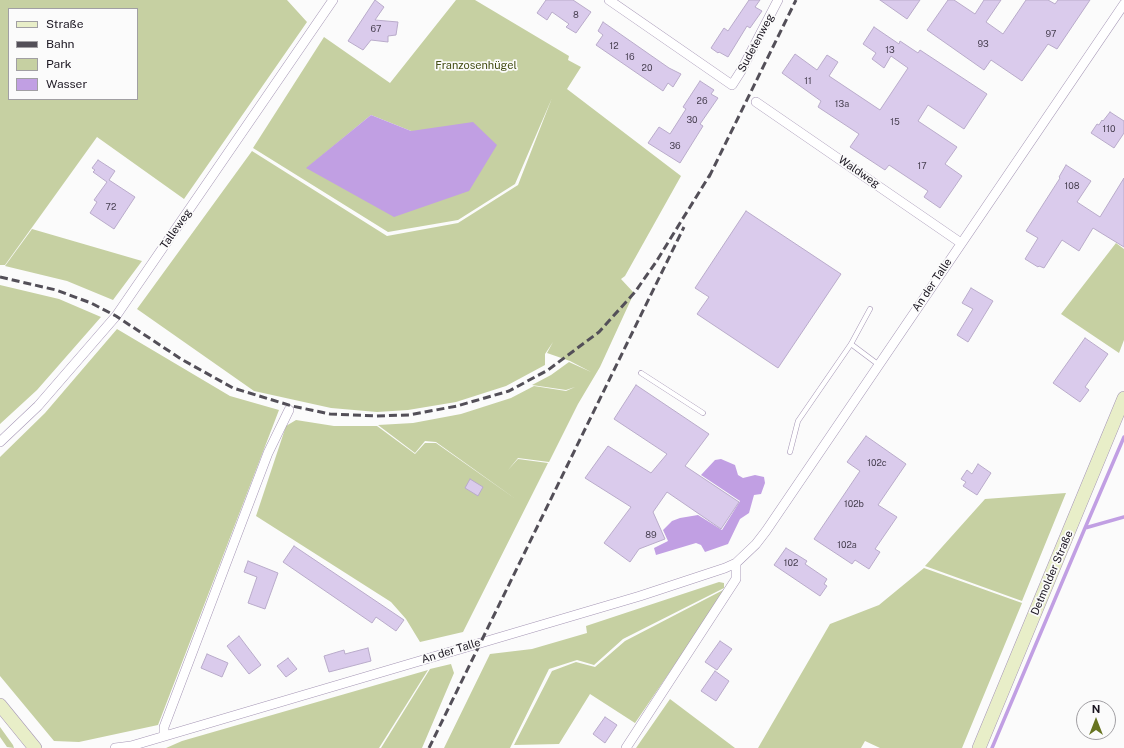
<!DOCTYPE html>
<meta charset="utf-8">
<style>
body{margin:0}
#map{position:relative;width:1124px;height:748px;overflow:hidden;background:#fbfbfb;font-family:"Public Sans",sans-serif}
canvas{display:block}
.legend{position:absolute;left:8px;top:8px;width:130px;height:92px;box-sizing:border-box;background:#fbfbfb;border:1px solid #a19fa3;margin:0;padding:5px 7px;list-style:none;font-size:12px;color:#1a1520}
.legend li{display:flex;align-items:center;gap:8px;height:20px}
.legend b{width:20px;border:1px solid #a19fa3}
.north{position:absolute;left:1076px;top:700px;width:40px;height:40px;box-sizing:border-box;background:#fbfbfb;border:1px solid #a19fa3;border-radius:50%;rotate:0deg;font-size:11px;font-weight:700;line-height:16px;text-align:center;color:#1a1520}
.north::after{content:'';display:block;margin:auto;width:14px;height:18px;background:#677420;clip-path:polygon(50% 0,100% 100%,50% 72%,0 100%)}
</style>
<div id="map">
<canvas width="1124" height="748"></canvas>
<ul class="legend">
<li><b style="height:5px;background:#e8eec8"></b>Straße</li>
<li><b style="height:5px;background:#534f58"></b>Bahn</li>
<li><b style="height:11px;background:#c6d0a2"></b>Park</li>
<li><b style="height:11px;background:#c19fe3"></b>Wasser</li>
</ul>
<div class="north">N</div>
</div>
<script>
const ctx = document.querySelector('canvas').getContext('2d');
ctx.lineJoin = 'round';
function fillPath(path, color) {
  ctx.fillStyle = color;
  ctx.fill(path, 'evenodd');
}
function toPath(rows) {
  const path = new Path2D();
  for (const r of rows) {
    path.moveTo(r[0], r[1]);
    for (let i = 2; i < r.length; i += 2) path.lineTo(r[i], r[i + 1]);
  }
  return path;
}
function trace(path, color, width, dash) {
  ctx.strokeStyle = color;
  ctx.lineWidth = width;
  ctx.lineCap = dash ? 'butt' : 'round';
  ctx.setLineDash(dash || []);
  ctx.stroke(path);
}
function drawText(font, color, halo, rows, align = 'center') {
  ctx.font = font + ' "Public Sans",sans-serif';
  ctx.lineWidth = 3.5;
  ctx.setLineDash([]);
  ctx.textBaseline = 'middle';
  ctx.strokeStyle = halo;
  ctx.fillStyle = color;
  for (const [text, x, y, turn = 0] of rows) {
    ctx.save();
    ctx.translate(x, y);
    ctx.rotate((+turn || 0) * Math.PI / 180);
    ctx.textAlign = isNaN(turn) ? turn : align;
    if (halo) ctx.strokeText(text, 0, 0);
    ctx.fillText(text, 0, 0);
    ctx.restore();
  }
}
fillPath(toPath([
 [0,0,287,0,307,22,184,199,97,137,5,265,0,265],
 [9,9,137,9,137,99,9,99],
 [456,0,475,0,569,56,568,60,581,67,567,89,681,176,625,276,621,279,634,293,600,367,578,404,549,462,518,458,508,470,518,459,548,463,463,632,420,642,406,619,391,602,256,516,286,426,296,420,334,426,377,426,415,454,425,443,436,443,517,500,436,442,425,441,415,453,378,425,413,423,461,414,511,398,534,386,566,391,575,387,566,390,532,385,551,375,569,362,591,372,570,361,547,353,553,342,545,354,545,365,506,386,456,402,408,410,377,412,331,408,254,391,137,309,252,151,387,236,458,223,518,185,552,98,515,184,458,220,388,232,253,148,324,37,390,83],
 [371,115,411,131,307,168],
 [32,229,142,261,113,300,67,281,5,266],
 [1116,243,1124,249,1124,340,1119,353,1061,314],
 [0,285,59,299,101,317,37,390,0,424],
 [117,329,230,396,279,410,158,725,79,742,54,741,0,676,0,457,45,413],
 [1066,493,1022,601,925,566,985,499],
 [924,568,1022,603,962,748,880,748,865,741,861,748,758,748,830,624,879,605],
 [719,582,724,583,724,588,623,639,594,665,577,660,549,669,510,748,444,748,490,654,532,649,587,633,586,626],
 [727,588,635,723,590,694,559,744,514,745,552,671,576,662,595,667,625,641],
 [451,664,454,673,422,748,381,748,430,669],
 [428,670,379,748,166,748,182,741],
 [670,699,735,748,636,748],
 [0,727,13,745,14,748,7,747,0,737]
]), '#c6d0a2');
fillPath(toPath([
 [371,115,411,131,473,122,497,145,469,191,394,217,306,168],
 [721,459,735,465,738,475,743,478,755,475,764,477,765,483,761,494,754,495,749,513,740,519,728,544,705,552,701,545,696,543,656,555,654,548,668,541,663,530,672,521,680,518,698,515,722,530,740,501,701,475,715,460]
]), '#c19fe3');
trace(toPath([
 [1085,528,1124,437],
 [992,748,1085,528,1124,517]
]), '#c19fe3', 3.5);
const building = toPath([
 [375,0,384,7,375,20,398,22,396,35,388,36,388,42,371,40,363,50,348,41,375,0],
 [546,0,573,0,591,12,576,33,566,27,569,24,552,12,547,20,537,13,546,0],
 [749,0,760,0,755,7,762,11,750,28,747,26,728,57,719,52,718,53,711,48,724,28,728,31,749,0],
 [880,0,920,0,907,19,880,0],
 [948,0,954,0,975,14,984,0,1001,0,986,22,1003,34,1026,0,1048,0,1055,4,1058,0,1090,0,1057,49,1048,44,1022,81,991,60,984,70,927,30,948,0],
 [603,22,669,68,681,74,673,87,668,83,663,91,596,45,603,35,598,31,603,22],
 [874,27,899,44,900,41,918,53,920,50,987,94,964,129,928,105,918,121,957,147,945,164,962,176,940,208,924,197,928,191,889,165,885,170,850,147,859,134,818,107,821,101,782,73,795,54,817,70,827,55,838,62,829,76,880,110,908,68,891,56,884,68,872,59,876,53,863,44,874,27],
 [700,81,714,90,711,94,718,98,700,124,703,126,680,163,648,143,659,127,670,134,686,109,683,107,700,81],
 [1110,112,1124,121,1124,133,1114,148,1091,133,1097,124,1099,125,1102,120,1103,121,1110,112],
 [98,160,115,171,109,180,135,197,114,229,90,213,97,202,94,200,107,182,93,172,95,170,92,168,98,160],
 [1066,165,1091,181,1077,202,1100,217,1124,178,1124,247,1093,228,1079,251,1062,240,1044,268,1039,266,1038,267,1025,259,1038,238,1026,231,1060,178,1059,177,1066,165],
 [746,211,841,274,778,368,697,314,709,297,695,288,746,211],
 [971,288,993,301,968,342,957,335,973,309,962,303,971,288],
 [1085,338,1108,354,1085,387,1089,390,1080,402,1053,383,1085,338],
 [636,385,709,434,685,466,739,502,721,529,667,492,653,512,665,539,639,549,630,562,604,543,631,507,585,478,608,446,651,473,667,454,614,419,636,385],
 [866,436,906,464,878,505,897,517,875,549,880,552,869,569,855,560,852,564,814,539,860,471,847,462,866,436],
 [978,464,991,473,977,495,963,486,966,482,961,479,967,470,972,474,978,464],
 [470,479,483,487,478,496,465,488,470,479],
 [294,546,404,620,396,631,376,617,372,623,283,562,294,546],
 [786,548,807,561,805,564,827,579,824,584,827,586,820,596,774,565,786,548],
 [248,561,278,573,265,609,248,603,257,577,244,572,248,561],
 [239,636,261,665,249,674,227,646,239,636],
 [720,641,732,649,717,670,705,662,720,641],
 [368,648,371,661,329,672,324,656,344,650,345,654,368,648],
 [207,654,228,663,222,677,201,668,207,654],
 [288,658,297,669,286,677,277,666,288,658],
 [715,671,729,681,716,701,701,691,715,671],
 [605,717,617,725,605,743,593,734,605,717]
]);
fillPath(building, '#dacbec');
trace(building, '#b9abca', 1);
const lane = toPath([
 [851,344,879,365],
 [641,373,703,413],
 [790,452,798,421,851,344,870,309]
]);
const street = toPath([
 [609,0,732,85,741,71,778,0],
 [756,102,961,243],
 [0,442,38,406,116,316,333,0],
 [164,736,164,727,268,453,289,410],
 [115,748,131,746,640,596,725,568,736,563,756,544,766,531,1124,4],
 [626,748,736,579,736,563]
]);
const secondary = toPath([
 [0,705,35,748],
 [979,748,1124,398]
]);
trace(lane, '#a596b5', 5.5);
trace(street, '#a596b5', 10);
trace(secondary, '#a596b5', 14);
trace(lane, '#fff', 4.5);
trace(street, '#fff', 9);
trace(secondary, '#e8eec8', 13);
trace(toPath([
 [709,177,796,0],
 [0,277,56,290,91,303,116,316,181,359,233,388,292,406,330,414,376,416,409,415,457,406,509,391,548,370,599,332,635,292,656,262,711,173],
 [429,748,684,227]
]), '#534f58', 3, [8, 4]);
drawText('9px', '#4a4253', null, [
 ["8",576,15],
 ["67",376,29],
 ["97",1051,34],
 ["93",983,44],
 ["12",614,46],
 ["13",890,50],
 ["16",630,57],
 ["20",647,68],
 ["11",808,81],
 ["26",702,101],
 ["13a",842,104],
 ["30",692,120],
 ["15",895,122],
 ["110",1109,129],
 ["36",675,146],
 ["17",922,166],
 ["108",1072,186],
 ["72",111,207],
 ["102c",877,463],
 ["102b",854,504],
 ["89",651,535],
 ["102a",847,545],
 ["102",791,563]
]);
drawText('11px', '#1a1520', '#fbfbfb', [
 ["Sudetenweg",756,43,-62],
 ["Waldweg",859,172,34],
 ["Talleweg",176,229,-55],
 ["An der Talle",932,285,-56],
 ["Detmolder Straße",1052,573,-67],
 ["An der Talle",451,651,-17]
]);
drawText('11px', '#434d14', '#fbfbfb', [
 ["Franzosenhügel",476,66]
]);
</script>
